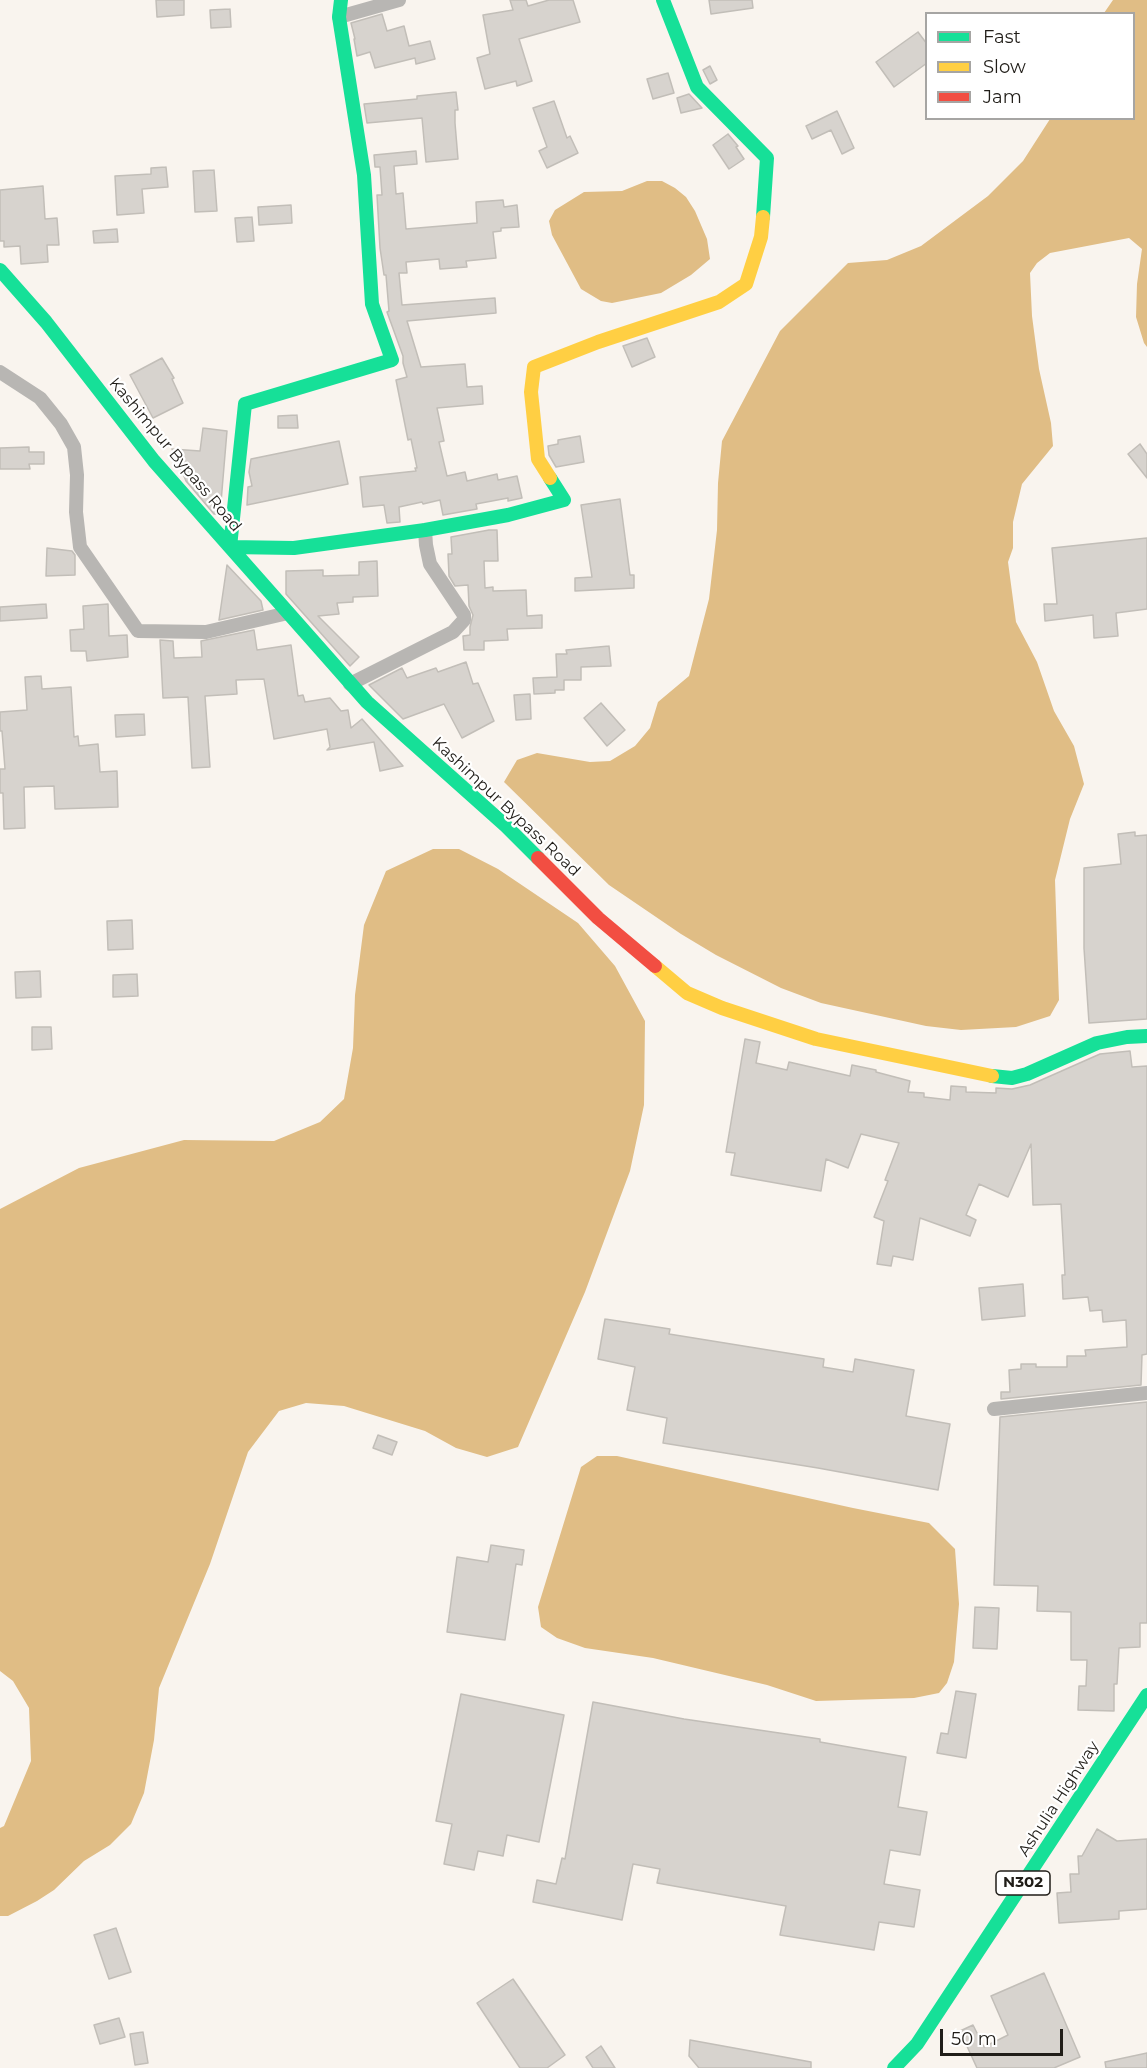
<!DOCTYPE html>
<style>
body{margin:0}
#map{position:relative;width:1147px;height:2068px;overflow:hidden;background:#f9f4ee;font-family:Montserrat,sans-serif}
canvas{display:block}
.legend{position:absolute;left:925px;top:12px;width:210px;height:108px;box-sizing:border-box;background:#fff;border:2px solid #a6a5a3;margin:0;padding:8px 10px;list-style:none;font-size:18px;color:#201d18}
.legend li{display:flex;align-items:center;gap:12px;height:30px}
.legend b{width:30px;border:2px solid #a6a5a3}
.scale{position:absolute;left:940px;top:2029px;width:123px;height:27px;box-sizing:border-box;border:3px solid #201d18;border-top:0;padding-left:8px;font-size:18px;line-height:21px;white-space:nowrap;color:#201d18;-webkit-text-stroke:4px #fff;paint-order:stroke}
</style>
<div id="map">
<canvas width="1147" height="2068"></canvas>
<ul class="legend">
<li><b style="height:8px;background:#16e098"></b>Fast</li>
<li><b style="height:8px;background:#ffcf43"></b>Slow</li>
<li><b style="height:8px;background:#f24e42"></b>Jam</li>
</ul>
<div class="scale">50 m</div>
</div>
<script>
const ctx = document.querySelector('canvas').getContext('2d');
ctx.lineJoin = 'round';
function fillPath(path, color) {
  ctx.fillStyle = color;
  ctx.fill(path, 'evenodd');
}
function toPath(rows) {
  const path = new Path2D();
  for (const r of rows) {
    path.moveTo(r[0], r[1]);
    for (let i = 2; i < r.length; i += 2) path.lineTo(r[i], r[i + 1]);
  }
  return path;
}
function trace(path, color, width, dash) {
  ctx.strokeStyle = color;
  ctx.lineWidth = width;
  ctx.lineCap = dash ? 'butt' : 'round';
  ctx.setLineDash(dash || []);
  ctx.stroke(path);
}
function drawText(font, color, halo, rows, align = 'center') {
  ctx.font = font + ' Montserrat,sans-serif';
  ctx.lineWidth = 4.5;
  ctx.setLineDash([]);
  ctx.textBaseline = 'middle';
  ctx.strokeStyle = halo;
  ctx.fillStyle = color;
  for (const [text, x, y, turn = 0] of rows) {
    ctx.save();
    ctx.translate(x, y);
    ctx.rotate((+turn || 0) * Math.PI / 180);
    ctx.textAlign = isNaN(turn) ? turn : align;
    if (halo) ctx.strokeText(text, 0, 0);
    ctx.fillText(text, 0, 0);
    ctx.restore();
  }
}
fillPath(toPath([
 [1113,0,1147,0,1147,347,1144,343,1136,317,1137,284,1142,249,1129,238,1050,253,1037,263,1030,273,1032,316,1039,369,1051,423,1053,446,1022,484,1013,522,1013,548,1008,562,1016,622,1037,662,1054,711,1074,746,1084,784,1070,819,1055,880,1059,1000,1050,1016,1016,1027,961,1030,926,1026,821,1003,781,988,716,955,681,934,609,885,504,782,517,760,537,753,590,762,610,761,635,746,650,728,658,702,689,676,709,599,717,530,718,483,722,441,780,331,848,263,887,260,921,246,988,196,1023,161,1050,119,1134,118,1134,14,1104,13],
 [647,181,662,181,675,188,686,197,695,211,707,239,710,259,691,275,661,293,612,303,601,301,581,289,552,235,549,221,555,210,584,192,622,191],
 [433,849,459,849,498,869,578,923,615,966,645,1021,644,1105,630,1171,585,1292,518,1447,487,1457,456,1448,425,1431,344,1406,306,1403,279,1411,248,1452,210,1564,159,1688,154,1740,144,1793,131,1824,110,1845,84,1861,54,1890,37,1901,8,1916,0,1916,0,1828,4,1826,31,1761,29,1708,13,1681,0,1671,0,1209,79,1168,184,1140,274,1141,320,1122,344,1099,353,1048,355,995,364,925,386,871],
 [597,1456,617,1456,853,1508,929,1523,955,1549,959,1604,954,1662,947,1683,939,1693,914,1698,816,1701,767,1685,653,1658,585,1648,557,1638,541,1627,538,1607,581,1467]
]), '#e0bd85');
const building = toPath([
 [156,0,184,0,184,15,157,17,156,0],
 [510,0,526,0,528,6,549,0,573,0,580,22,519,39,532,81,517,86,516,81,485,89,477,58,490,54,483,15,513,10,510,0],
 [709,0,752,0,753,8,711,14,709,0],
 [230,9,231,27,211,28,210,10,230,9],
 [382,14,387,31,404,26,409,46,430,41,435,59,416,64,415,58,375,68,370,52,357,56,354,39,355,39,351,23,382,14],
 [918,32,927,44,927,63,894,87,876,62,918,32],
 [710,66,717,80,710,84,703,70,710,66],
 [668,73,674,93,653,99,647,79,668,73],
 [456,92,458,110,455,110,455,123,458,159,426,162,422,118,367,123,364,104,417,99,417,96,456,92],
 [689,94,702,108,681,113,677,98,689,94],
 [554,101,567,138,570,136,578,153,547,168,539,151,547,147,533,108,554,101],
 [837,111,854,148,842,154,831,130,812,139,806,126,837,111],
 [728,134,738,146,736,147,744,159,729,169,713,145,728,134],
 [416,151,417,164,394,166,396,194,403,193,406,229,477,223,476,202,503,200,504,207,517,205,519,227,501,228,501,231,493,232,496,258,466,261,467,267,440,269,439,259,406,262,407,273,399,273,402,305,495,298,496,313,407,321,421,367,465,364,467,387,482,386,483,404,437,408,444,441,439,442,447,476,465,472,467,481,497,474,498,480,517,476,522,498,508,501,508,498,476,504,477,509,443,515,440,500,423,504,422,502,399,507,400,522,387,523,384,505,363,507,360,477,416,471,415,468,417,468,411,439,408,440,396,380,407,377,403,363,403,356,387,312,389,311,386,275,384,275,380,248,377,195,382,195,380,167,375,167,374,155,416,151],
 [166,167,168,187,142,189,144,213,117,215,115,176,151,174,151,168,166,167],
 [214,170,217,211,195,212,193,171,214,170],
 [43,186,45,219,57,218,59,245,47,245,48,262,21,264,20,246,4,247,4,241,0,241,0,190,43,186],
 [291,205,292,223,259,225,258,207,291,205],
 [252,217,254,241,237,242,235,218,252,217],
 [117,229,118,242,94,243,93,231,117,229],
 [647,338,655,357,632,367,623,346,647,338],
 [162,358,174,378,172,379,183,403,153,418,130,375,162,358],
 [297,415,298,428,278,428,278,416,297,415],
 [203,428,227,431,220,514,214,514,186,481,172,449,200,451,203,428],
 [580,436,584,462,556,467,549,455,548,446,558,444,558,440,580,436],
 [339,441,348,484,247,505,248,487,252,486,249,472,251,459,339,441],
 [1140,444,1147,454,1147,478,1128,454,1140,444],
 [29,447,29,452,44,452,44,464,29,464,30,469,0,469,0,448,29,447],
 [620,499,630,575,634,575,634,588,575,591,575,578,592,577,581,505,620,499],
 [489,530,497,530,498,561,484,561,485,588,493,587,493,591,526,590,527,616,542,615,542,628,507,629,508,640,484,641,484,650,464,650,463,636,470,635,470,627,473,615,469,606,468,585,455,586,449,576,448,554,452,554,451,537,489,530],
 [1147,538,1147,609,1116,613,1118,636,1094,638,1093,615,1045,621,1044,604,1057,604,1052,548,1147,538],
 [47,548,72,551,75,555,75,575,46,576,47,548],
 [377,561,378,596,353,597,353,602,337,603,339,614,318,616,359,657,350,666,286,594,286,571,323,570,323,576,359,575,359,562,377,561],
 [227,565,261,601,263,610,219,620,227,565],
 [46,604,47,618,0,621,0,607,46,604],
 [108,604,109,636,127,635,128,657,87,661,86,651,71,651,70,630,84,629,83,606,108,604],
 [254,630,257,650,291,645,298,696,303,695,305,702,330,698,341,711,348,710,351,728,362,719,403,766,380,771,374,742,327,750,330,747,327,729,274,739,264,679,236,680,237,694,205,696,210,767,192,768,188,697,163,698,160,640,173,641,174,658,202,657,201,641,254,630],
 [609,646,611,666,581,667,581,680,564,680,564,690,555,690,555,693,534,694,533,678,557,677,556,654,567,654,566,650,609,646],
 [466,662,473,684,478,683,494,721,462,738,444,704,403,719,369,685,402,668,407,678,436,668,438,672,466,662],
 [41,676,42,689,71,687,74,737,78,736,79,746,98,744,100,772,117,771,118,807,55,809,54,786,24,787,25,828,4,829,3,793,0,793,0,769,5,769,2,731,0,731,0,712,27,710,25,677,41,676],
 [530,694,531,719,516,720,514,695,530,694],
 [601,703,625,730,607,746,584,718,601,703],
 [144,714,145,735,116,737,115,715,144,714],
 [1135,832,1135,836,1147,835,1147,1019,1089,1023,1084,948,1084,868,1121,864,1118,834,1135,832],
 [132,920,133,949,108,950,107,921,132,920],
 [40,971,41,997,16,998,15,972,40,971],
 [137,974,138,996,113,997,113,975,137,974],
 [32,1027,51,1027,52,1049,32,1050,32,1027],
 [745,1039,760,1042,756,1063,787,1070,789,1062,850,1076,852,1065,876,1070,876,1072,910,1081,908,1092,924,1093,924,1097,950,1100,951,1086,966,1087,966,1092,996,1093,996,1088,1012,1089,1030,1085,1100,1054,1130,1051,1132,1067,1147,1066,1147,1354,1142,1355,1141,1385,1001,1399,1001,1392,1010,1392,1009,1370,1021,1369,1021,1364,1036,1364,1036,1367,1067,1367,1067,1356,1086,1356,1085,1350,1127,1347,1126,1320,1103,1322,1102,1310,1090,1311,1088,1297,1063,1299,1062,1275,1065,1275,1061,1204,1033,1205,1031,1144,1008,1197,979,1184,966,1215,976,1220,970,1236,920,1218,913,1260,893,1256,891,1266,877,1264,884,1221,874,1217,888,1181,885,1180,899,1143,861,1134,848,1168,826,1159,821,1191,731,1175,735,1153,726,1152,745,1039],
 [1023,1284,1025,1316,982,1320,979,1288,1023,1284],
 [605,1319,670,1329,669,1334,824,1359,823,1367,853,1372,855,1359,914,1370,906,1416,950,1424,938,1490,818,1468,663,1443,667,1418,627,1410,635,1367,598,1359,605,1319],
 [1147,1402,1147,1623,1140,1623,1140,1647,1119,1648,1117,1684,1114,1684,1114,1711,1078,1710,1079,1686,1086,1686,1087,1660,1071,1660,1071,1612,1037,1611,1038,1586,994,1585,1000,1417,1147,1402],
 [378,1435,397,1442,392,1455,373,1448,378,1435],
 [491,1545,524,1550,522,1565,516,1564,505,1640,447,1632,457,1557,488,1562,491,1545],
 [975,1607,999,1608,997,1649,973,1648,975,1607],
 [956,1691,976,1694,966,1758,937,1753,941,1733,948,1734,956,1691],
 [461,1694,564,1715,539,1842,507,1835,503,1856,478,1851,474,1870,444,1864,452,1824,436,1821,461,1694],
 [593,1702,684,1719,820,1739,820,1742,906,1757,898,1807,927,1812,920,1855,890,1850,884,1884,920,1890,914,1927,879,1922,874,1950,780,1935,786,1906,657,1883,660,1869,633,1864,622,1920,533,1902,537,1880,556,1884,562,1858,565,1859,593,1702],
 [1097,1829,1117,1841,1147,1839,1147,1909,1119,1911,1119,1919,1059,1923,1057,1893,1071,1892,1070,1874,1079,1874,1078,1856,1082,1856,1097,1829],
 [116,1928,131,1972,109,1979,94,1935,116,1928],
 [1044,1973,1080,2057,1054,2068,977,2068,960,2031,973,2025,984,2047,1008,2035,991,1996,1044,1973],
 [513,1979,565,2055,547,2068,520,2068,477,2003,513,1979],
 [119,2018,125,2037,100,2044,94,2025,119,2018],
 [143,2032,148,2063,135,2065,130,2034,143,2032],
 [690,2040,811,2062,811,2068,699,2068,689,2056,690,2040],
 [601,2046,615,2068,593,2068,586,2057,601,2046],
 [1147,2053,1147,2068,1106,2068,1105,2062,1147,2053]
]);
fillPath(building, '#d7d3ce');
trace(building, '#c2beb8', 1.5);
trace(toPath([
 [339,17,399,0],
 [0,372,40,398,61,424,74,447,77,475,76,512,80,547,138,631,206,632,288,613],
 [350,684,453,632,464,620,464,615,430,564,426,545,425,530],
 [994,1409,1147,1393]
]), '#b8b6b3', 14);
trace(toPath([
 [663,0,697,87,767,158,763,217],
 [0,270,46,322,154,461,367,702,506,826,538,858],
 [230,547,294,548,425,530,508,515,564,500,550,478],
 [230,547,245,404,392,360,372,304,364,175,339,17,341,0],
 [992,1076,1012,1078,1027,1074,1097,1043,1127,1037,1147,1036],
 [894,2068,917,2044,1147,1695]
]), '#16e098', 14);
trace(toPath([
 [550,478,538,459,531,392,534,367,598,342,719,302,746,284,761,237,763,217],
 [655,966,687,993,722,1008,816,1039,992,1076]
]), '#ffcf43', 14);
trace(toPath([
 [538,858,598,918,655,966]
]), '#f24e42', 14);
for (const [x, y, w] of [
 [1023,1883,54]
]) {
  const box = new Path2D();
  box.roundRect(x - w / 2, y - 12, w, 24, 4.5);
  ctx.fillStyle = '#fff';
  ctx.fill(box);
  trace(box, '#201d18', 1.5);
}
drawText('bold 15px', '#201d18', null, [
 ["N302",1023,1883]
]);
drawText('16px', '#201d18', '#fff', [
 ["Kashimpur Bypass Road",175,455,50],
 ["Kashimpur Bypass Road",506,807,43],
 ["Ashulia Highway",1059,1799,-57]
]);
</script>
